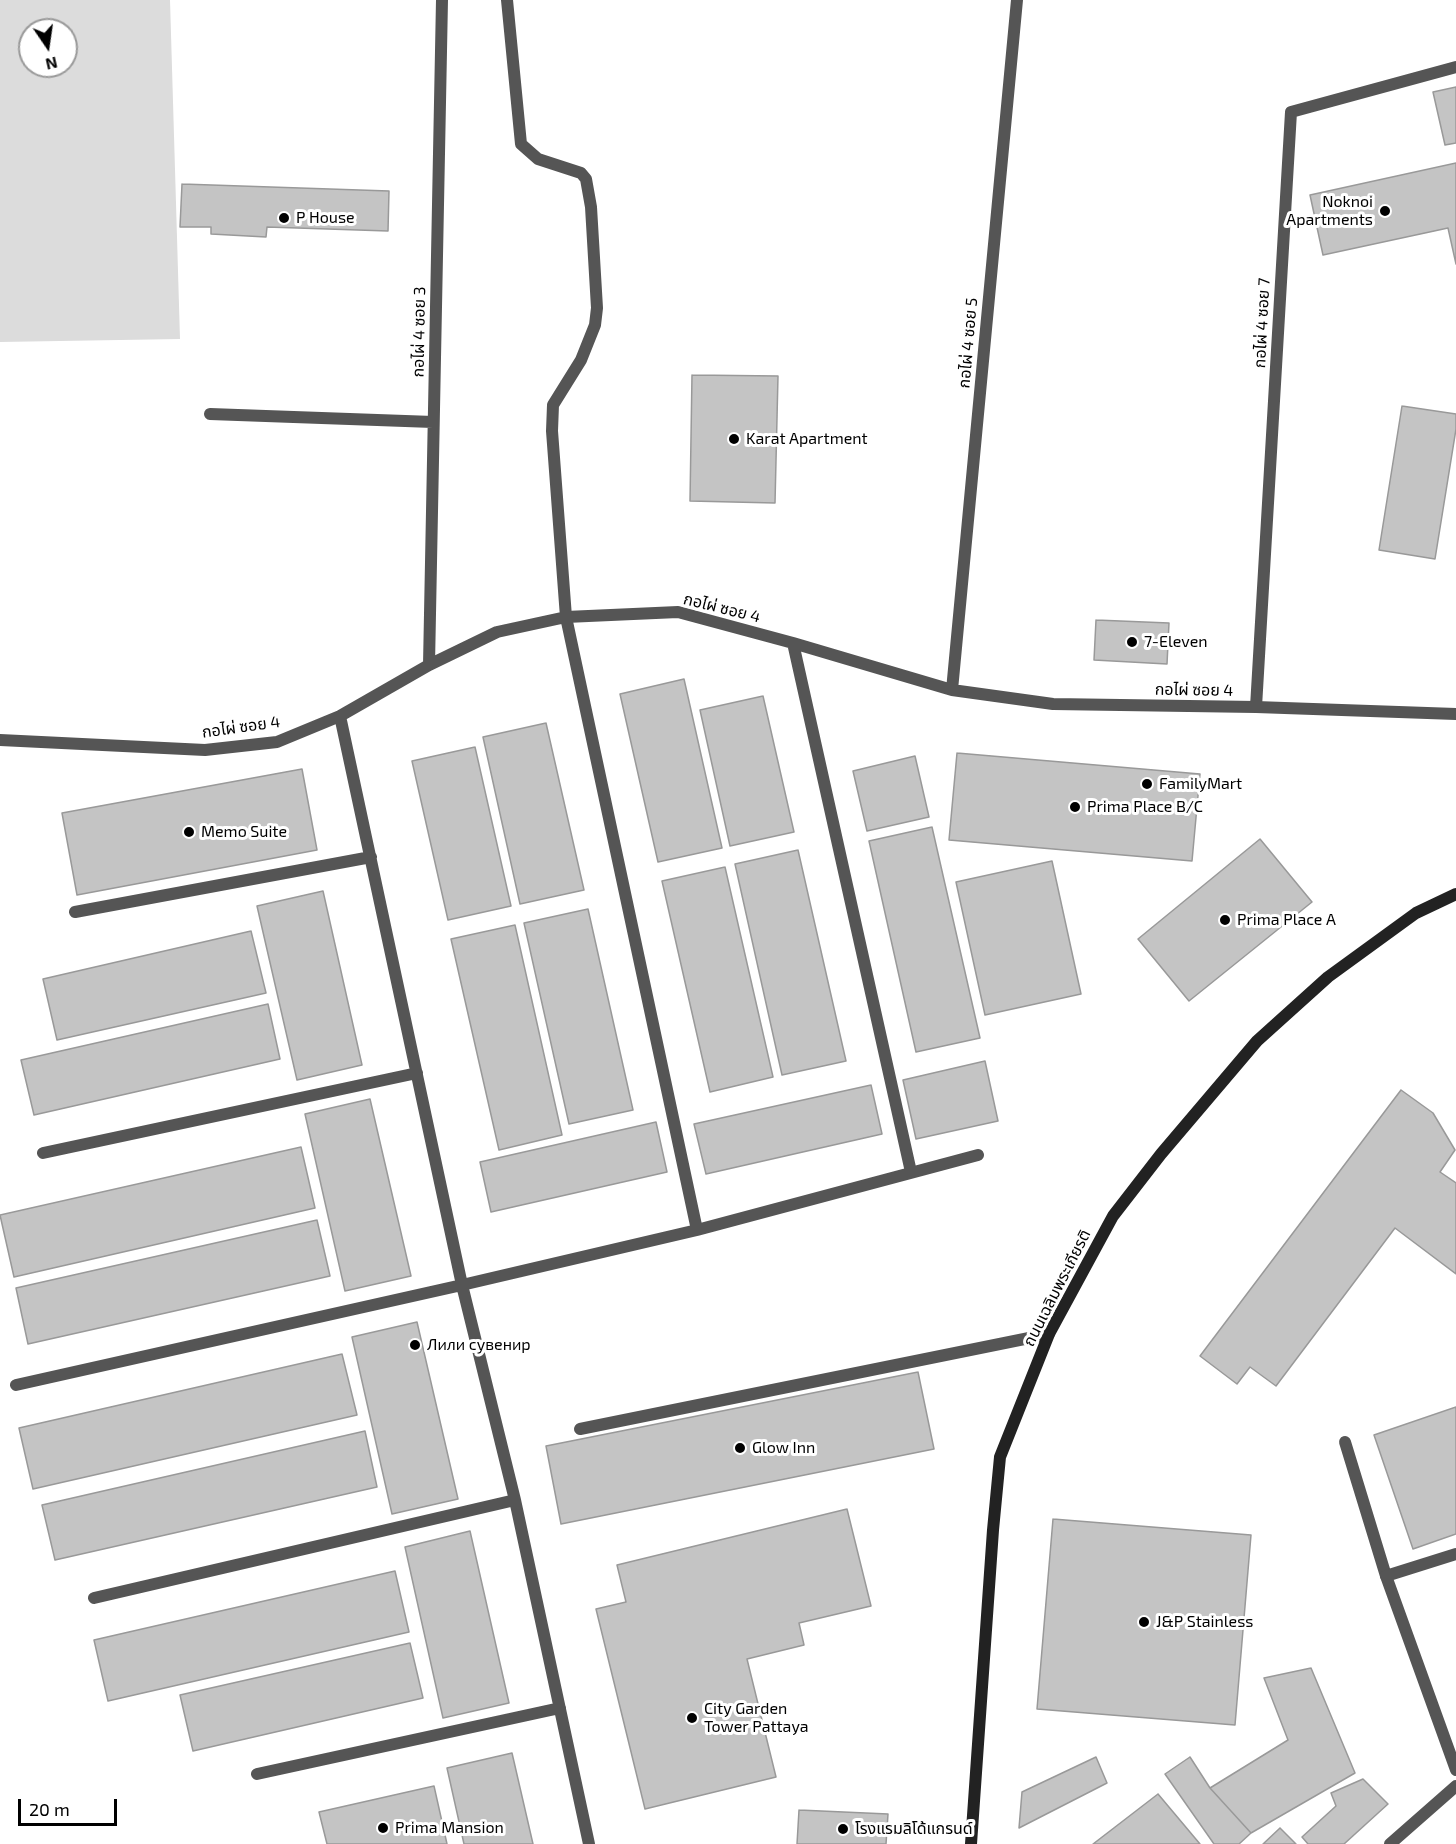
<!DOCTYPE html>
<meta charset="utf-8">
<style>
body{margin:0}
#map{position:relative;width:1456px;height:1844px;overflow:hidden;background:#fff;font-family:"Exo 2",sans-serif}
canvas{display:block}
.north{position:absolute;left:18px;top:18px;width:60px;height:60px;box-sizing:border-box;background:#fff;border:2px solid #999;border-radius:50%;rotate:167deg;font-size:16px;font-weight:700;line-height:24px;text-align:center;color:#000}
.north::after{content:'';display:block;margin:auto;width:21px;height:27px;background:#000;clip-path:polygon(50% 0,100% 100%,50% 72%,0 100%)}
.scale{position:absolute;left:18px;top:1799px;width:99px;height:27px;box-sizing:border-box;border:3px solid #000;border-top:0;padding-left:8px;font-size:18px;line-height:21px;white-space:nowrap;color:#000;-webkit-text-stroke:4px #fff;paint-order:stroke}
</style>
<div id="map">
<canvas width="1456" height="1844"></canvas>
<div class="north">N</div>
<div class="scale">20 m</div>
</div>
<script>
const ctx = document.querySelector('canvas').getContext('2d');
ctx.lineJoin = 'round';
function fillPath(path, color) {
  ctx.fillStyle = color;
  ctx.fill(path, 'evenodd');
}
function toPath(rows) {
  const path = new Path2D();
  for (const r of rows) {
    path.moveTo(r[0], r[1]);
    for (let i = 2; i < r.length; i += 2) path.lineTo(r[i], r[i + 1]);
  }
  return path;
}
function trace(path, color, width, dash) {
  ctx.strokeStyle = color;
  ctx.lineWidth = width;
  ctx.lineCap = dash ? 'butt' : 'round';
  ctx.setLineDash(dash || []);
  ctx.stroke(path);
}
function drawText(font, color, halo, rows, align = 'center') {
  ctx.font = font + ' "Exo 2","Noto Sans Thai",sans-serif';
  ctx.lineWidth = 6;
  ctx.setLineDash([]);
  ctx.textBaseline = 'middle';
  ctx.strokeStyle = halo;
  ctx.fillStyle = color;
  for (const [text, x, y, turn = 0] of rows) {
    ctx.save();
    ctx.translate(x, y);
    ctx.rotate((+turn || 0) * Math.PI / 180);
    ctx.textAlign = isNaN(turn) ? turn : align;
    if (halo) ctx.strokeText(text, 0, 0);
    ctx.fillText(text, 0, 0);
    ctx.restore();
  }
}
fillPath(toPath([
 [0,0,170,0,180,339,0,342],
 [30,30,66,30,66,66,30,66]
]), '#dcdcdc');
const building = toPath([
 [1456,87,1456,143,1445,145,1433,92,1456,87],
 [1456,163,1456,264,1448,228,1323,255,1310,195,1456,163],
 [182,184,389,191,388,231,267,227,266,237,211,234,211,227,180,227,182,184],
 [692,375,778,376,775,503,690,501,692,375],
 [1402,406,1456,414,1456,429,1435,559,1379,550,1402,406],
 [1096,620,1169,623,1167,664,1094,660,1096,620],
 [684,679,722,848,658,862,620,694,684,679],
 [763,696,794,832,730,846,700,710,763,696],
 [546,723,584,890,520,904,483,737,546,723],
 [475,747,511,906,448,920,412,761,475,747],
 [957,753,1200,774,1192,861,949,840,957,753],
 [915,756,929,817,867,831,853,771,915,756],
 [302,769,317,850,77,895,62,813,302,769],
 [932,827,980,1038,916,1052,869,841,932,827],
 [1260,839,1312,902,1189,1001,1138,939,1260,839],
 [798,850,846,1061,782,1075,735,864,798,850],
 [1052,861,1081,994,985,1015,956,882,1052,861],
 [725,867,773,1077,710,1092,662,881,725,867],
 [323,891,362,1065,297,1080,257,906,323,891],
 [588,909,633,1110,569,1124,524,923,588,909],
 [515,925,562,1135,499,1150,451,939,515,925],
 [251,931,266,993,57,1040,43,979,251,931],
 [268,1004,280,1059,34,1115,21,1060,268,1004],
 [985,1061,998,1121,916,1139,903,1080,985,1061],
 [871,1085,882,1134,706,1174,694,1124,871,1085],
 [1401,1090,1433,1113,1455,1150,1440,1172,1456,1183,1456,1274,1395,1228,1276,1386,1250,1367,1237,1384,1200,1356,1401,1090],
 [370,1099,411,1276,345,1291,305,1114,370,1099],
 [656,1122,667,1172,491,1212,480,1162,656,1122],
 [301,1147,315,1208,14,1277,0,1215,301,1147],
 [317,1220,330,1276,28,1344,16,1288,317,1220],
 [417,1322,458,1499,392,1514,352,1337,417,1322],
 [342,1354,357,1415,33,1489,19,1428,342,1354],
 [918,1372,934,1449,561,1524,546,1446,918,1372],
 [1456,1407,1456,1534,1413,1549,1374,1435,1456,1407],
 [365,1431,377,1487,55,1560,42,1505,365,1431],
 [847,1509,871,1606,799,1623,804,1645,747,1659,776,1777,645,1809,596,1609,626,1602,617,1565,847,1509],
 [1053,1519,1251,1535,1235,1725,1037,1709,1053,1519],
 [470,1531,509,1703,443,1718,405,1547,470,1531],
 [395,1571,409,1632,108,1701,94,1640,395,1571],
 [410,1643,423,1698,193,1751,180,1695,410,1643],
 [1311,1668,1355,1773,1251,1833,1210,1788,1288,1740,1264,1678,1311,1668],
 [512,1753,533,1844,464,1844,447,1768,512,1753],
 [1096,1757,1107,1783,1019,1828,1022,1792,1096,1757],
 [1190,1757,1210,1788,1251,1833,1239,1844,1214,1844,1165,1774,1190,1757],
 [1363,1779,1388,1804,1344,1844,1308,1844,1302,1837,1336,1806,1331,1793,1363,1779],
 [434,1786,447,1844,327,1844,319,1812,434,1786],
 [1158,1794,1200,1844,1093,1844,1158,1794],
 [799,1810,888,1814,886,1844,797,1844,799,1810],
 [1280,1828,1296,1844,1263,1844,1280,1828]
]);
fillPath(building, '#c4c4c4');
trace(building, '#999', 1.5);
trace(toPath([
 [580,1429,1049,1334],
 [1345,1442,1386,1576]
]), '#555', 12);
trace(toPath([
 [507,0,521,144,538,159,581,173,586,179,591,207,597,308,595,325,581,360,553,405,552,431,566,617,697,1230],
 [210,414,433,422],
 [793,643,911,1172],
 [429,665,442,0],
 [952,690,1017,0],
 [1256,707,1291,112,1456,67],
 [340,716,462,1285,515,1500,589,1844],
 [0,740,205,750,277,742,340,716,429,665,497,632,566,617,678,612,793,643,952,690,1053,704,1256,707,1456,714],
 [75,912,371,857],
 [43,1153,417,1073],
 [16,1385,462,1285,697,1230,978,1155],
 [1456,1554,1386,1576,1456,1770],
 [94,1598,515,1500],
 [257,1774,560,1708],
 [1390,1844,1456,1786]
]), '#555', 12);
trace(toPath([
 [971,1844,993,1530,1000,1457,1049,1334,1113,1216,1161,1154,1257,1041,1328,977,1416,913,1456,894]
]), '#222', 12);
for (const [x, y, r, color] of [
 [1385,211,6,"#000"],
 [284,218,6,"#000"],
 [734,439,6,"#000"],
 [1132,642,6,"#000"],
 [1147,784,6,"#000"],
 [1075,807,6,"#000"],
 [189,832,6,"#000"],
 [1225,920,6,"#000"],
 [415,1345,6,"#000"],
 [740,1448,6,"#000"],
 [1144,1622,6,"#000"],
 [692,1718,6,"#000"],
 [383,1828,6,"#000"],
 [843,1829,6,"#000"]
]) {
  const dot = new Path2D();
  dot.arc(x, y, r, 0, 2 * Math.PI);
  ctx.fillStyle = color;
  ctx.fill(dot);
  trace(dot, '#fff', 2);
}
drawText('16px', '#000', '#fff', [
 ["Noknoi",1373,202,"right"],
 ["Apartments",1373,220,"right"],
 ["P House",296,218],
 ["Karat Apartment",746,439],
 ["7-Eleven",1144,642],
 ["FamilyMart",1159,784],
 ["Prima Place B/C",1087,807],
 ["Memo Suite",201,832],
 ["Prima Place A",1237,920],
 ["Лили сувенир",427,1345],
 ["Glow Inn",752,1448],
 ["J&P Stainless",1156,1622],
 ["City Garden",704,1709],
 ["Tower Pattaya",704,1727],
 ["Prima Mansion",395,1828],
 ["โรงแรมลิโด้แกรนด์",855,1829]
], 'left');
drawText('16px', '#000', '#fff', [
 ["กอไผ่ 4 ซอย 7",1262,323,-87],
 ["กอไผ่ 4 ซอย 3",419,332,-89],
 ["กอไผ่ 4 ซอย 5",968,343,-85],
 ["กอไผ่ ซอย 4",722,608,14],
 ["กอไผ่ ซอย 4",1194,690,1],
 ["กอไผ่ ซอย 4",241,727,-8],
 ["ถนนเฉลิมพระเกียรติ",1057,1288,-63]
]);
</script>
